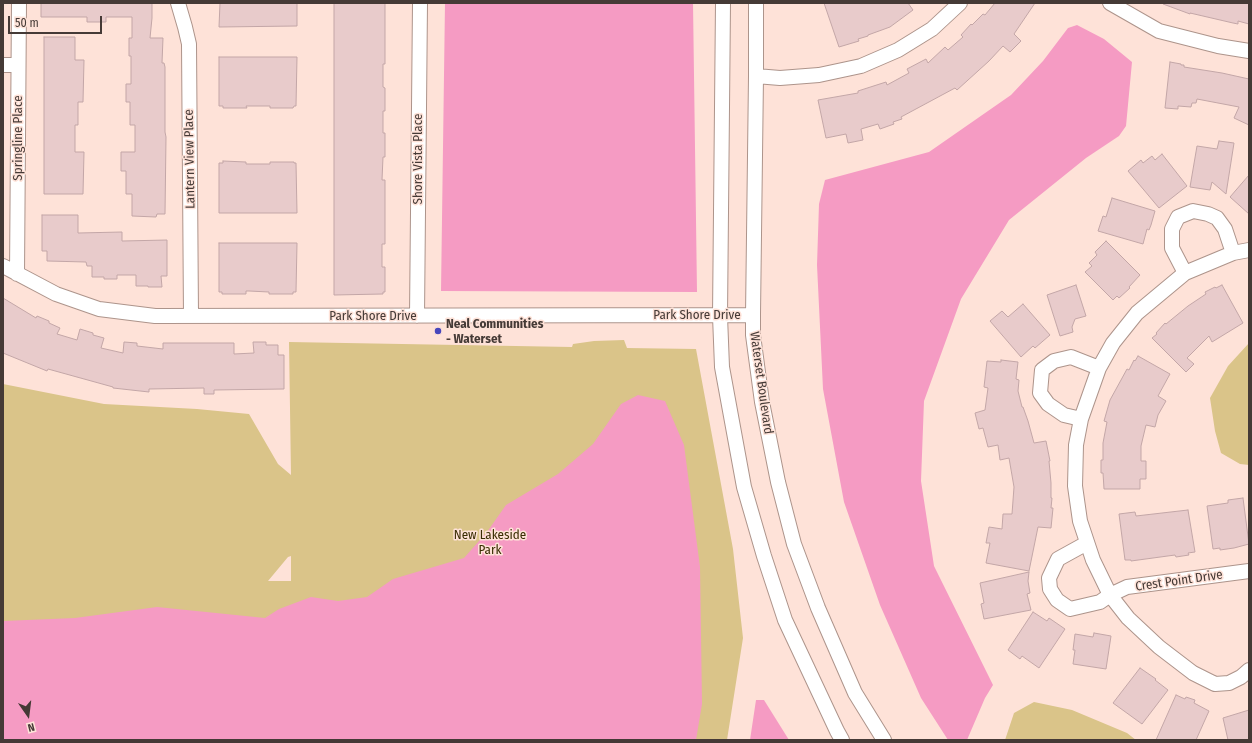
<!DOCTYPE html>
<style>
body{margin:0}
#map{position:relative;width:1252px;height:743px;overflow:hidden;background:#fee2d8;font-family:"Fira Sans Condensed",sans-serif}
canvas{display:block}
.frame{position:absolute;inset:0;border:4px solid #453a36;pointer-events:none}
.north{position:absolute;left:8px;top:695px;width:40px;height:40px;-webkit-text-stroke:3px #fee2d8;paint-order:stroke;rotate:166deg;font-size:11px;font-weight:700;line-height:16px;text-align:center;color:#453a36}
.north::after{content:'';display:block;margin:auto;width:14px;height:18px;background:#453a36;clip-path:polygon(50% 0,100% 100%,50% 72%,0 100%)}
.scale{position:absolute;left:8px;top:16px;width:94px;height:18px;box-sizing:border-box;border:2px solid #453a36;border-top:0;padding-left:5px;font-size:12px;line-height:14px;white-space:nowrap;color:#453a36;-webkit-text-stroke:3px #fee2d8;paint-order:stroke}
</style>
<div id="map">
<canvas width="1252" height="743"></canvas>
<div class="frame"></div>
<div class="north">N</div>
<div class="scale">50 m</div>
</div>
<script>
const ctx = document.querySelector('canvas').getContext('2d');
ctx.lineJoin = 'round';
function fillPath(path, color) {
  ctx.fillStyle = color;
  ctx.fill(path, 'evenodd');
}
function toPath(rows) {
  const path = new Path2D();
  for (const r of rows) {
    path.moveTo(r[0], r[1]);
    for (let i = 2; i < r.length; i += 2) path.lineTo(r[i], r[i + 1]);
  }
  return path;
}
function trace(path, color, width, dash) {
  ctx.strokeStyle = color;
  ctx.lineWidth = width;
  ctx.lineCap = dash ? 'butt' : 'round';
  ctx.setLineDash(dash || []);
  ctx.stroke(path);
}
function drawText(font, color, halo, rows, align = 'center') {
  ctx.font = font + ' "Fira Sans Condensed",sans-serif';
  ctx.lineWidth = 3;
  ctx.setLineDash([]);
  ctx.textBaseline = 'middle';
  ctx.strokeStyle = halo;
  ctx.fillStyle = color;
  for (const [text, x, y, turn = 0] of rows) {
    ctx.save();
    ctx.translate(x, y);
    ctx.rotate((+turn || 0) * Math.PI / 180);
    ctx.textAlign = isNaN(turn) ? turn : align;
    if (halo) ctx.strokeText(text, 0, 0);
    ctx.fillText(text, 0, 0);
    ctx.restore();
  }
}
fillPath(toPath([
 [624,340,627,348,696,349,733,549,743,638,727,740,3,740,3,384,104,404,197,409,249,414,278,464,291,475,289,342,572,347,573,344,594,341],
 [291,556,291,581,268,581,288,557],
 [1249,343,1249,465,1240,464,1221,453,1215,431,1210,398,1228,366],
 [1034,702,1072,710,1127,733,1136,740,1005,740,1014,713]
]), '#dac489');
fillPath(toPath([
 [445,3,693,3,697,292,441,291],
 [1077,25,1104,39,1132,62,1126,126,1119,136,1086,158,1009,220,961,299,924,401,921,481,934,566,993,685,985,698,967,740,948,740,921,698,880,605,844,502,823,389,817,265,819,204,825,180,929,152,1011,95,1043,61,1068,28],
 [638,395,665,401,684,445,700,567,702,704,696,740,3,740,3,621,75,618,157,607,265,618,279,609,311,597,338,601,367,597,393,579,464,558,487,532,506,505,558,474,593,444,621,404],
 [756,700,764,700,789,740,750,740]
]), '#f59bc3');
const building = toPath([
 [41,3,152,3,152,18,150,38,163,38,162,63,164,63,165,67,165,132,166,137,165,214,157,214,156,217,132,216,132,194,126,194,126,171,121,171,121,152,135,152,135,125,130,125,130,102,126,102,126,84,131,84,131,56,129,56,129,38,132,38,132,17,106,17,106,22,87,22,87,17,41,17,41,3],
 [220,3,297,3,297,26,219,27,220,3],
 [334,3,385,3,385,64,383,64,383,87,385,88,385,111,383,111,383,133,385,133,385,157,383,157,382,180,385,180,385,244,382,244,382,267,385,267,385,292,383,292,383,294,334,295,334,3],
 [824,3,908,3,913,10,890,27,868,35,868,36,858,39,859,41,839,47,824,3],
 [995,3,1035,3,1014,34,1021,41,1010,52,1003,46,989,61,957,90,955,88,901,117,902,119,893,122,894,124,880,129,878,124,861,129,863,140,848,143,846,134,826,138,818,100,858,93,858,91,886,82,887,85,909,73,907,69,926,59,928,63,945,47,948,50,963,37,961,35,971,24,972,25,983,14,985,15,995,3],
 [1163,3,1249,3,1249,24,1238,21,1238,24,1233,23,1190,13,1190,14,1163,4,1163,3],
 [44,37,75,37,75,60,84,60,83,102,78,102,78,125,75,125,75,152,84,152,83,194,44,194,44,37],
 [219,57,297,57,296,106,294,106,293,108,270,108,270,106,246,106,247,108,223,108,223,106,219,106,219,57],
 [1170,62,1181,64,1181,65,1184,65,1184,67,1222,73,1249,79,1249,125,1234,118,1239,107,1197,99,1196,103,1192,103,1191,107,1178,106,1178,109,1165,108,1170,62],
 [1219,141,1234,143,1226,194,1212,182,1210,190,1190,187,1197,146,1217,149,1219,141],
 [1162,154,1187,186,1159,208,1128,171,1141,160,1143,163,1152,156,1155,160,1162,154],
 [223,161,246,162,246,164,270,164,270,162,294,162,294,163,296,163,297,213,219,213,219,163,223,163,223,161],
 [1249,175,1249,214,1230,197,1249,175],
 [1112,198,1155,211,1151,225,1149,230,1147,229,1143,244,1098,231,1103,216,1106,217,1112,198],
 [42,215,78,215,78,233,122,232,122,241,167,240,167,276,161,276,162,287,148,287,148,286,136,286,136,275,117,275,117,279,104,279,104,277,92,277,92,266,87,266,86,262,47,261,47,251,42,251,42,215],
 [1106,241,1140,275,1129,287,1130,288,1119,298,1117,296,1113,300,1085,272,1092,266,1089,263,1097,255,1095,252,1106,241],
 [219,243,297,243,296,292,293,292,293,294,269,294,269,292,249,291,246,291,246,294,222,294,222,292,219,292,219,243],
 [1076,285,1086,316,1075,319,1072,327,1073,332,1060,336,1047,295,1076,285],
 [1222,285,1243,323,1212,342,1209,336,1187,358,1194,364,1186,372,1152,338,1157,334,1156,333,1165,323,1166,324,1188,306,1206,294,1205,292,1215,287,1216,288,1222,285],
 [3,298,36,318,37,316,49,321,49,323,60,328,57,334,77,340,80,329,93,333,93,335,104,338,101,348,123,353,124,342,137,343,137,346,163,349,163,343,234,343,234,354,254,353,253,342,266,342,266,345,278,345,278,355,284,355,284,389,214,390,214,394,204,394,204,388,149,389,149,392,113,388,113,387,48,369,47,371,3,353,3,298],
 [1023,304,1050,335,1035,348,1033,346,1021,357,990,321,1002,311,1008,317,1023,304],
 [1138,356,1170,374,1158,396,1166,401,1158,415,1155,427,1146,425,1141,446,1141,461,1146,461,1146,479,1140,479,1140,489,1104,489,1103,473,1101,473,1101,460,1103,460,1103,443,1107,422,1104,421,1110,400,1121,380,1127,369,1129,370,1134,360,1135,361,1138,356],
 [1001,360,1018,362,1016,379,1019,380,1018,391,1022,407,1023,407,1028,421,1034,443,1046,441,1050,461,1049,461,1051,483,1051,498,1052,498,1051,508,1053,508,1051,528,1038,527,1029,571,986,563,990,543,986,543,989,527,1002,529,1003,514,1012,514,1014,487,1009,458,1000,460,998,445,988,447,983,428,979,429,975,413,985,410,988,388,984,387,987,361,1001,362,1001,360],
 [1243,498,1249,544,1234,548,1220,550,1220,548,1213,549,1207,506,1228,503,1228,500,1243,498],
 [1188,510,1195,552,1188,553,1189,555,1176,557,1175,555,1131,561,1131,560,1125,560,1119,514,1135,512,1136,516,1188,510],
 [1029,572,1028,581,1030,593,1027,594,1031,610,984,619,981,604,984,603,980,583,1029,572],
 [1033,612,1047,621,1049,618,1065,629,1039,668,1022,656,1020,659,1008,650,1033,612],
 [1094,633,1111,636,1106,669,1073,664,1075,650,1073,650,1075,634,1093,637,1094,633],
 [1140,668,1156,679,1155,680,1168,690,1142,724,1113,703,1140,668],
 [1176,695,1185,699,1186,697,1195,700,1194,703,1209,711,1196,740,1156,740,1176,695],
 [1249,710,1249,740,1228,740,1223,718,1249,710]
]);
fillPath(building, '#e8cbcb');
trace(building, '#c3a6a7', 1);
const minor = toPath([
 [178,3,185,27,189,44,191,316],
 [723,3,720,316,722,367,744,487,764,556,785,620,837,731,842,740],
 [756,3,756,76,753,315,753,335,762,402,778,482,794,544,818,608,855,693,884,740],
 [1110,3,1159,31,1218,46,1249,51],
 [3,65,18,65],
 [756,76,780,78,819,75,861,66,898,50,932,29,960,3],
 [1249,250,1233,253,1185,273,1137,313,1113,343,1099,368,1081,419,1076,445,1075,486,1080,521,1093,560,1110,595,1128,618,1159,647,1193,673,1215,684,1229,683,1241,677,1249,670],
 [3,266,56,294,99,309,155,316,753,315],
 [1185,273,1172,248,1172,229,1178,217,1193,211,1208,214,1217,218,1225,229,1233,253],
 [17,274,19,3],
 [417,316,420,3],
 [1081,419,1064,415,1048,404,1040,393,1042,370,1054,361,1071,357,1099,368],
 [1087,543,1058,559,1049,578,1050,589,1057,600,1070,609,1100,602,1110,595,1127,587,1249,571]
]);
trace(minor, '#ad948b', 16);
trace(minor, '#fff', 14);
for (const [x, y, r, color] of [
 [438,331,4,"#4846bc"]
]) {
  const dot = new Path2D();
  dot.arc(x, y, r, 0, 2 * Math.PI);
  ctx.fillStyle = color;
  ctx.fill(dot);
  trace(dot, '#fee2d8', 1.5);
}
drawText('13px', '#453a36', '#fee2d8', [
 ["Springline Place",18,138,-90],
 ["Lantern View Place",190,159,-91],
 ["Shore Vista Place",418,159,-90],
 ["Park Shore Drive",697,315],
 ["Park Shore Drive",373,316],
 ["Waterset Boulevard",761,383,82],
 ["Crest Point Drive",1179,581,-8]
]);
drawText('bold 13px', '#453a36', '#fee2d8', [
 ["Neal Communities",446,324],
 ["- Waterset",446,339]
], 'left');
drawText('13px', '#3a2d03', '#fee2d8', [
 ["New Lakeside",490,535],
 ["Park",490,550]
]);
</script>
